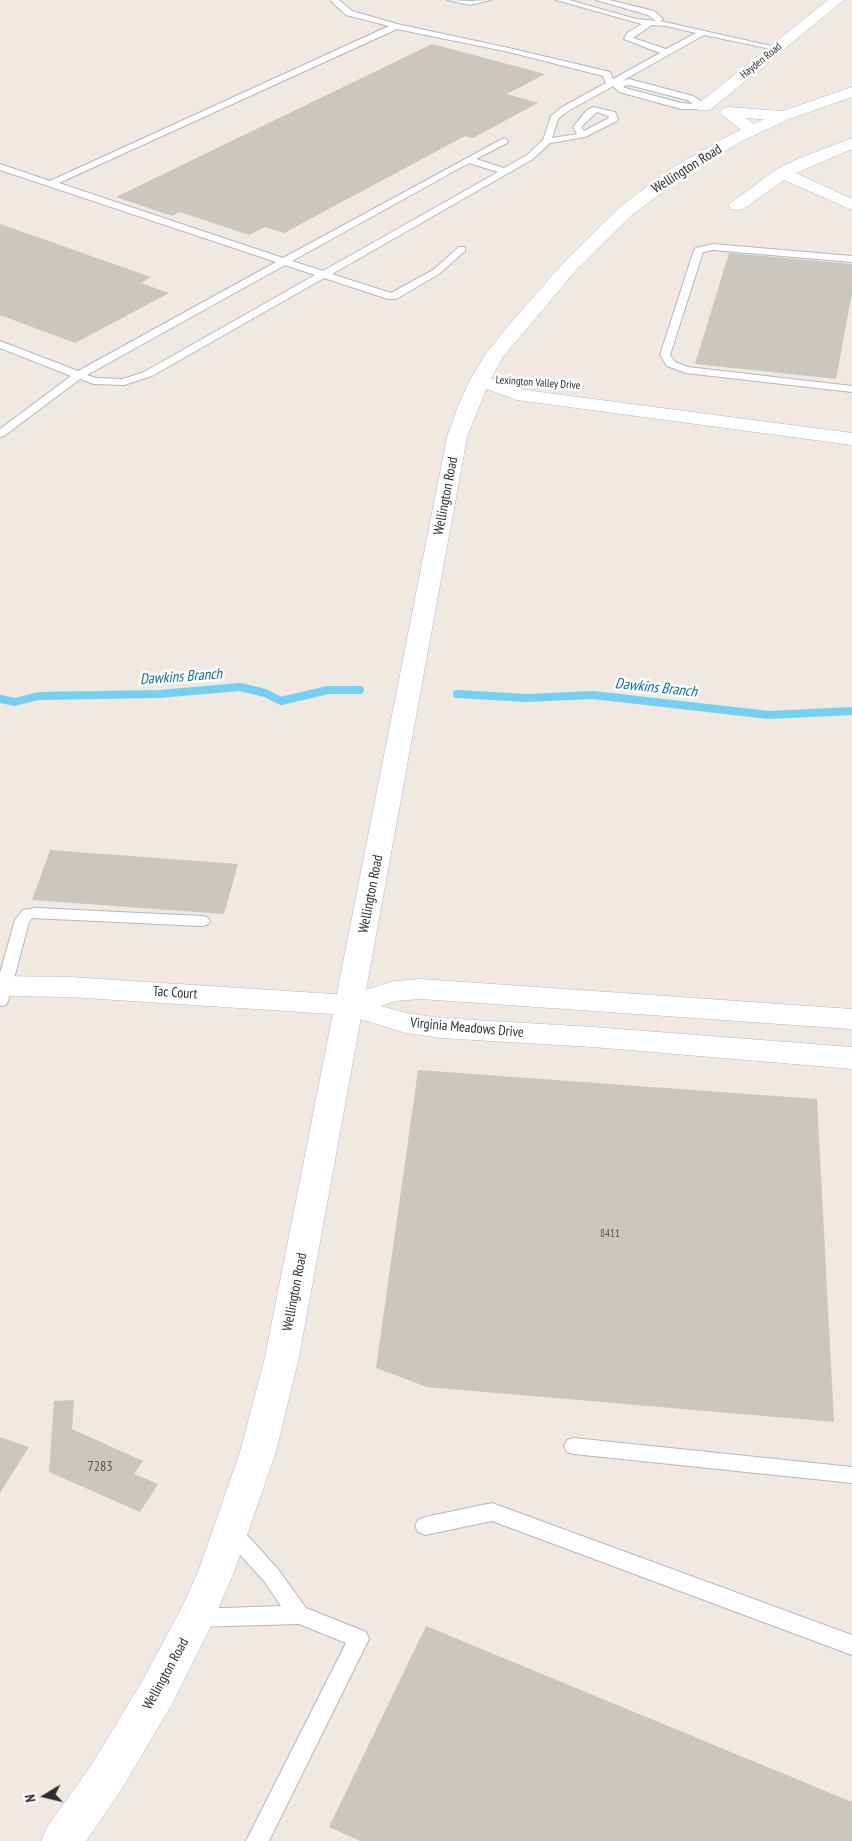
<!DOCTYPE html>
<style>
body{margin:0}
#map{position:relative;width:852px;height:1841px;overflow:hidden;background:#efe9e1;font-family:"PT Sans Narrow",sans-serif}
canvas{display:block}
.north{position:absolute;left:20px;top:1771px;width:50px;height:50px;-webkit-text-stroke:4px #fff;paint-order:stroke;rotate:261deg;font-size:14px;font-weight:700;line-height:20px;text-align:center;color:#2e2e2e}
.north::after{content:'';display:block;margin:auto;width:18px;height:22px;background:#2e2e2e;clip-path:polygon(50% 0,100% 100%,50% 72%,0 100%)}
</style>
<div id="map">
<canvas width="852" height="1841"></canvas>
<div class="north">N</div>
</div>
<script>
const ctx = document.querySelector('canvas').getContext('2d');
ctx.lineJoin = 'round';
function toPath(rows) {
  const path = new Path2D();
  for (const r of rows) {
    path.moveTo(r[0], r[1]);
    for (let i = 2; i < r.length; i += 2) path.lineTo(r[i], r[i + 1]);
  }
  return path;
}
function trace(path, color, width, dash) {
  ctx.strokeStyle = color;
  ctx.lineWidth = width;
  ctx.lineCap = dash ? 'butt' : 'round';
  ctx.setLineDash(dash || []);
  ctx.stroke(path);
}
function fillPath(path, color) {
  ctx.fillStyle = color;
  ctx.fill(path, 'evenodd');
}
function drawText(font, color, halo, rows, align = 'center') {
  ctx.font = font + ' "PT Sans Narrow",sans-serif';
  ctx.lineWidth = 5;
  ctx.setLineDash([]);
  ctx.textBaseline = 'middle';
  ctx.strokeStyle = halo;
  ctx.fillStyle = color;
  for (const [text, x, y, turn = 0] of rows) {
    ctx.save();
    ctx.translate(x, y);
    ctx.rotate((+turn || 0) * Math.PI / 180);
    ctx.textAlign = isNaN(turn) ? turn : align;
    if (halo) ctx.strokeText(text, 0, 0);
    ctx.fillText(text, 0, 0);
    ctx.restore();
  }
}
trace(toPath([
 [457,694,527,698,593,695,769,715,852,711],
 [0,699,15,702,38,696,159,694,240,687,265,693,281,701,328,690,360,690]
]), '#75cff0', 8);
fillPath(toPath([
 [432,44,545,74,507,94,538,103,473,138,465,136,284,233,265,227,249,235,180,212,172,216,116,197],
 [0,224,151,277,141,283,169,293,75,343,0,315],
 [729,253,852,264,852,293,836,379,695,364],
 [50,850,238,864,224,914,32,900],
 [418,1070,817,1099,834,1422,427,1387,376,1368],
 [74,1400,72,1429,143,1461,134,1474,158,1484,140,1512,49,1472,54,1401],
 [0,1437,29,1447,0,1493],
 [426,1626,852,1802,852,1841,360,1841,329,1827]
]), '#cbc7bf');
const service = toPath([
 [330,0,339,0,352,11,397,24,509,48,610,72,613,79,660,53,624,39,627,33,642,24,556,0,569,0,636,19,656,21,648,15,596,0,609,0,654,11,663,19,660,21,780,48,776,50,704,35,622,81,629,79,693,96,707,105,707,109,681,109,619,92,613,86,568,111,558,119,552,138,577,134,573,127,587,110,593,107,615,112,618,119,617,121,585,137,550,143,533,159,332,274,391,293,433,270,459,247,465,247,465,251,439,274,396,299,388,299,324,278,152,376,124,385,94,384,80,379,4,436,0,437,0,429,71,376,0,348,0,341,78,371,276,262,0,170,0,164,50,181,389,26,346,15,330,0],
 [652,25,666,26,696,33,666,49,633,38,652,25],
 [397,29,509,52,603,76,606,83,562,107,551,116,543,140,527,155,504,168,476,159,507,143,508,141,504,138,283,258,59,183,397,29],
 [629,85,687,100,693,104,681,103,625,88,623,86,629,85],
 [597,112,608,116,609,118,584,131,581,127,597,112],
 [469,163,498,172,323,271,292,261,469,163],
 [285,265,315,275,144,372,123,379,96,378,87,375,285,265],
 [447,0,470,1,491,0,470,5,447,0],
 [713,244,852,256,852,262,713,250,703,252,670,355,675,362,688,367,852,386,852,392,686,373,667,366,660,355,694,250,696,248,713,244],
 [36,908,202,916,207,917,210,921,207,925,202,926,32,918,29,922,8,1001,6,1005,0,1006,0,973,15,920,23,910,36,908],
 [574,1438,852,1467,852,1483,574,1454,567,1452,564,1446,567,1440,574,1438],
 [492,1503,852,1635,852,1655,492,1521,425,1535,418,1532,415,1526,418,1520,425,1517,492,1503],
 [231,1522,238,1525,278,1569,306,1608,366,1632,369,1639,269,1841,246,1841,346,1643,299,1624,196,1627,189,1625,186,1618,189,1611,196,1609,281,1606,264,1581,224,1537,221,1531,224,1525,231,1522]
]);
const minor = toPath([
 [828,0,844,0,710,110,698,110,696,107,698,104,828,0],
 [728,107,783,111,789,113,791,116,789,119,783,121,746,118,759,130,757,133,751,135,745,133,722,115,720,112,722,109,728,107],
 [852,138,852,149,796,173,852,199,852,210,784,180,743,209,737,210,731,209,728,205,777,169,800,158,852,138],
 [0,976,70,977,349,995,394,981,421,979,852,1009,852,1029,421,999,395,1001,381,1006,406,1013,441,1018,593,1027,852,1047,852,1069,593,1047,441,1038,406,1033,347,1015,70,997,0,996,0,976]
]);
const tertiary = toPath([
 [480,374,521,389,540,392,852,433,852,445,517,400,473,384,470,380,473,376,480,374]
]);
const secondary = toPath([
 [852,87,852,97,789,119,742,141,684,176,633,214,577,269,503,357,490,380,467,437,299,1357,276,1452,234,1572,209,1630,172,1704,120,1792,86,1841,41,1841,47,1827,92,1764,144,1678,182,1607,198,1572,240,1452,265,1357,447,437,458,406,470,380,485,355,508,326,565,261,621,206,672,168,730,135,777,113,852,87]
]);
trace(service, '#b4b7c1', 2);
trace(minor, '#b4b7c1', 1);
trace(tertiary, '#b4b7c1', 1);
trace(secondary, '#b4b7c1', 1);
fillPath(service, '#fff');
fillPath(minor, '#fff');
fillPath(tertiary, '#fff');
fillPath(secondary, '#fff');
drawText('11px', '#2e2e2e', '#fff', [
 ["Hayden Road",761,61,-39],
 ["Lexington Valley Drive",538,383,4]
]);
drawText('11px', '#555452', null, [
 ["8411",610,1234]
]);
drawText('14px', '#2e2e2e', '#fff', [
 ["Wellington Road",687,169,-32],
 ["Wellington Road",446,496,-79],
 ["Wellington Road",371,894,-79],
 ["Tac Court",175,993,4],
 ["Virginia Meadows Drive",467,1028,5],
 ["Wellington Road",295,1292,-79],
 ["Wellington Road",166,1674,-61]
]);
drawText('14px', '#555452', null, [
 ["7283",100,1467]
]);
drawText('italic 15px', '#0d6fa3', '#fff', [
 ["Dawkins Branch",181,677,-4],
 ["Dawkins Branch",656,688,6]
]);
</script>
